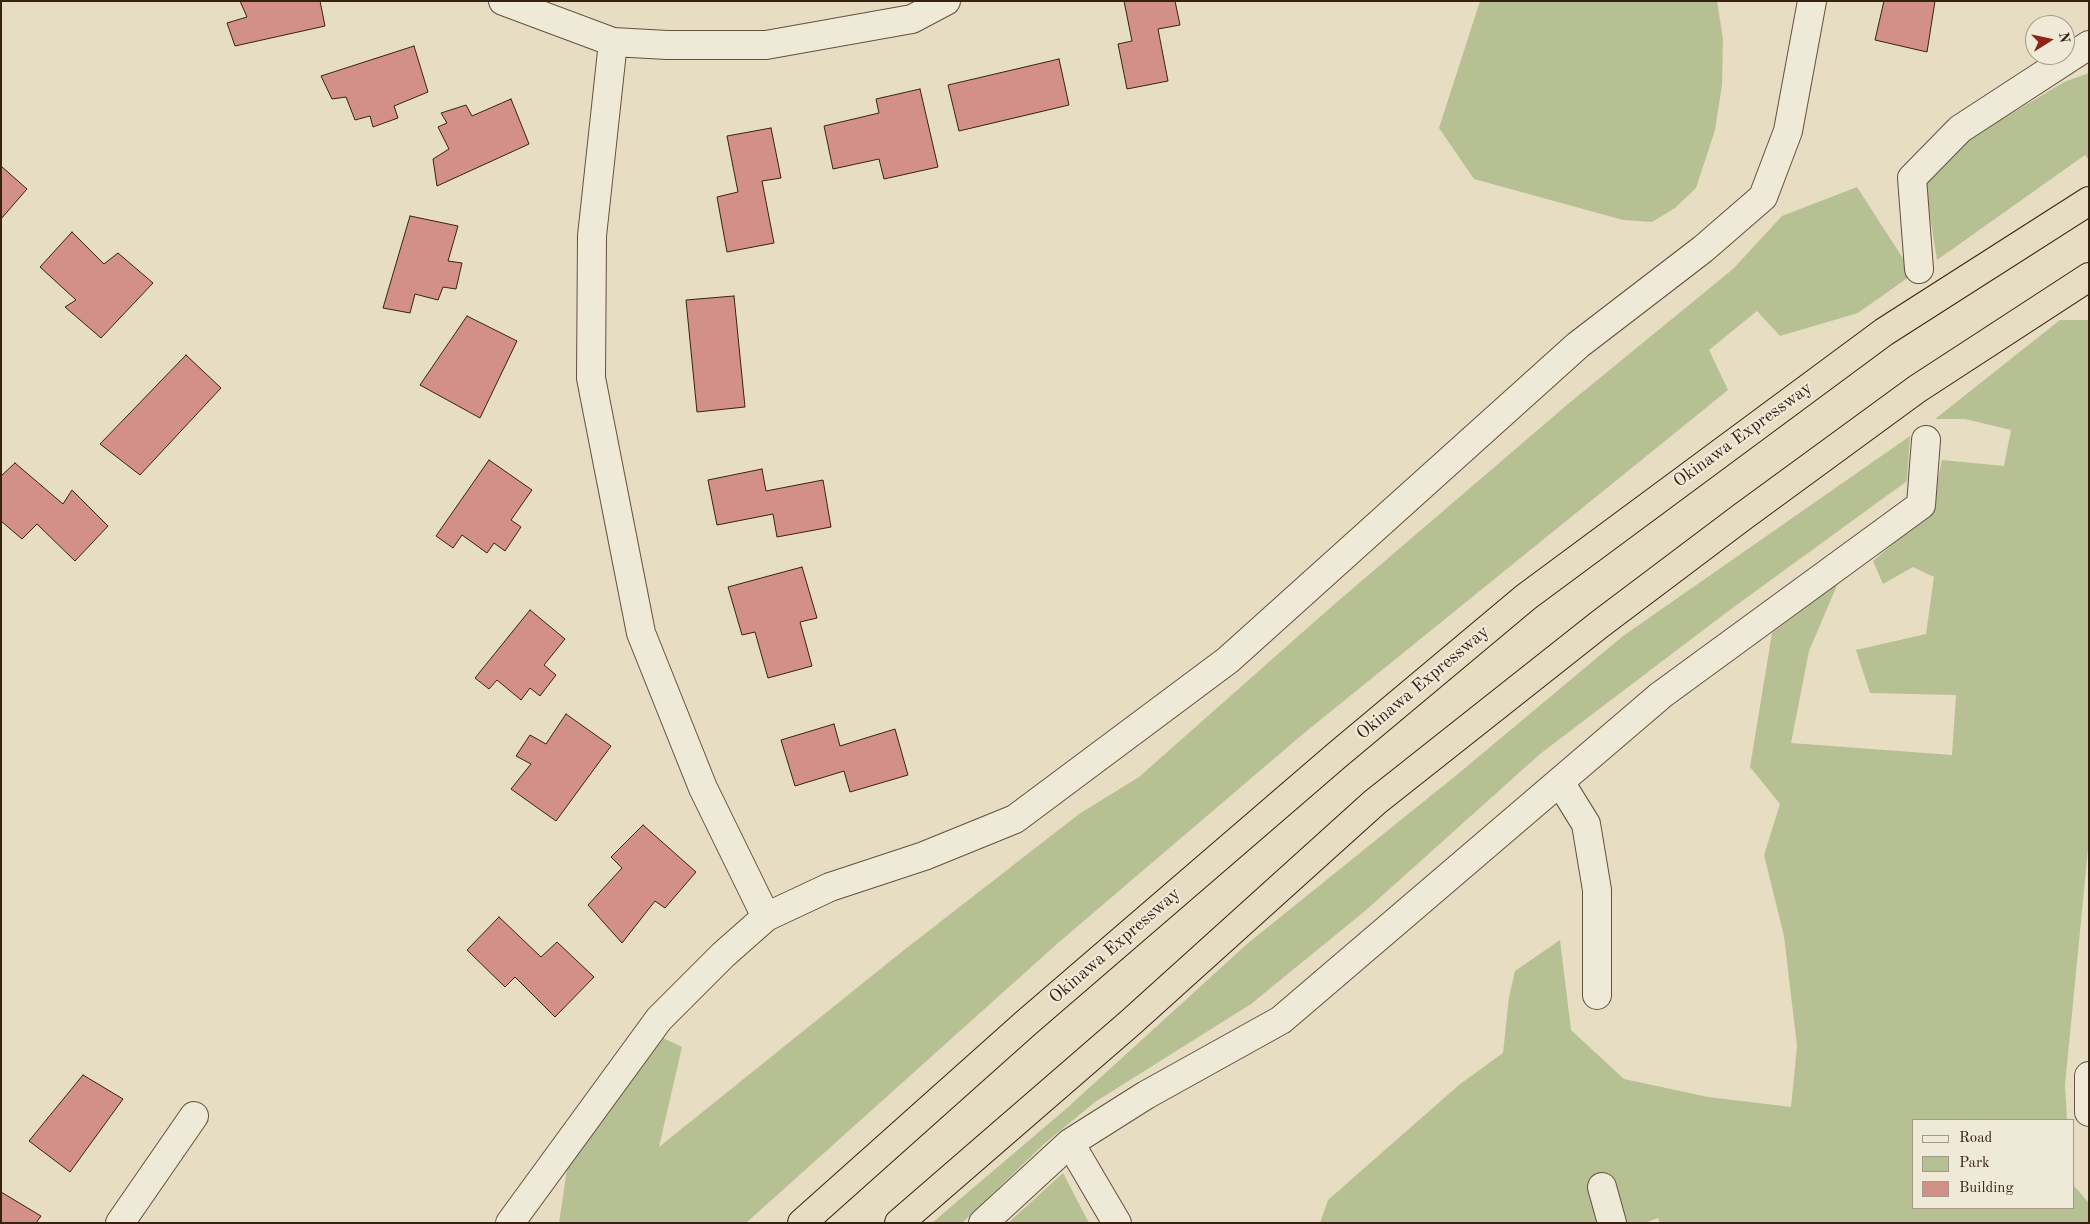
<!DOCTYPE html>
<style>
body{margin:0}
#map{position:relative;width:2090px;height:1224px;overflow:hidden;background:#e7ddc3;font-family:"Old Standard TT",serif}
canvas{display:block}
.frame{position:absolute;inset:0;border:2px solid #372211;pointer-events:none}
.legend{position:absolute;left:1912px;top:1119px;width:162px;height:90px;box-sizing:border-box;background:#efe9d8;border:1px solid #a59988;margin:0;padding:6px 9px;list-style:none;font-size:15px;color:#372211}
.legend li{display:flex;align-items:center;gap:10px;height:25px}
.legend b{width:25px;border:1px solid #a59988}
.north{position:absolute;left:2025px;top:15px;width:50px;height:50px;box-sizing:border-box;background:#efe9d8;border:1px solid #a59988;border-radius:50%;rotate:80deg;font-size:14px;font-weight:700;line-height:20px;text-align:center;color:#372211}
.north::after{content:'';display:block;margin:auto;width:18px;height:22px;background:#8f2418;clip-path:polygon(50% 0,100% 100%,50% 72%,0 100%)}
</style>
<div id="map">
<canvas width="2090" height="1224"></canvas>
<div class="frame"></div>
<ul class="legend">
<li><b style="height:6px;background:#efe9d8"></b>Road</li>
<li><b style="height:14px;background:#b7c093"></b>Park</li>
<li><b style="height:14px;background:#d39088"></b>Building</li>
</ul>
<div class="north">N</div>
</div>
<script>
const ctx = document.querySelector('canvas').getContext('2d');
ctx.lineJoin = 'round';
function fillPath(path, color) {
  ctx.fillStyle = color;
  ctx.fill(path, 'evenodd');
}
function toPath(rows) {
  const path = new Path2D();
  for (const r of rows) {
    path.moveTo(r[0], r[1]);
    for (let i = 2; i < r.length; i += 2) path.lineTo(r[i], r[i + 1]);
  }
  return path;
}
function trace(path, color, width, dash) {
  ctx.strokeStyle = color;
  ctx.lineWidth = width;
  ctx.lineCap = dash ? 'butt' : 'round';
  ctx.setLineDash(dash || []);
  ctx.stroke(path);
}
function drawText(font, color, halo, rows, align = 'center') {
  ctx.font = font + ' "Old Standard TT",serif';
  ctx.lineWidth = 4.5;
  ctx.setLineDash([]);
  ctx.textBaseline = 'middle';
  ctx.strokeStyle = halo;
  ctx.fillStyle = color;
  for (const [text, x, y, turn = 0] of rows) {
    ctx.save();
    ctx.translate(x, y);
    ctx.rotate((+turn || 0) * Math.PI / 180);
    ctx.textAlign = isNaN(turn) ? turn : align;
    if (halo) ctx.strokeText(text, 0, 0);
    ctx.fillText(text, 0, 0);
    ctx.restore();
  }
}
fillPath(toPath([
 [1480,1,1717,1,1723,39,1722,85,1715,130,1696,188,1675,208,1652,222,1623,220,1474,179,1439,128],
 [2089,73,2089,160,2085,155,1937,260,1924,178,1964,142,2064,82],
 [1857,187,1913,274,1858,313,1780,336,1757,311,1709,350,1728,390,1303,734,1058,943,746,1223,559,1223,567,1169,659,1036,682,1047,659,1147,904,950,1079,814,1139,777,1330,608,1568,404,1733,269,1782,216],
 [2060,320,2089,320,2089,839,2065,1085,2067,1120,1914,1120,1914,1208,2074,1208,2074,1186,2089,1203,2089,1223,1660,1223,1658,1218,1645,1223,1320,1223,1328,1200,1460,1084,1503,1053,1509,997,1515,971,1560,940,1571,1030,1624,1079,1708,1097,1791,1107,1797,1046,1784,936,1764,855,1780,804,1750,767,1772,633,1838,583,1809,651,1791,743,1952,755,1956,695,1870,693,1856,650,1926,634,1934,577,1913,567,1883,584,1873,561,1931,511,1942,460,2004,466,2011,430,1965,419,1935,419],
 [1910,436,1907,481,1727,612,1540,754,1365,911,1251,1004,1095,1102,1044,1144,962,1223,932,1223,1067,1108,1247,944,1459,773,1623,636],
 [1063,1173,1089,1223,1008,1223]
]), '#b7c093');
const building = toPath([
 [240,1,320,1,325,26,235,46,227,23,247,17,240,1],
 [1124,1,1175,1,1180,25,1158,29,1168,81,1127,89,1118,44,1132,41,1124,1],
 [1884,1,1935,1,1927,52,1875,40,1884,1],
 [414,46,428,92,394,106,398,118,373,127,370,116,355,120,346,97,332,99,321,76,414,46],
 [1059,59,1069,105,959,131,948,85,1059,59],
 [920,89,938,167,884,179,879,159,833,169,824,126,879,113,876,99,920,89],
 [511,99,529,144,437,186,433,159,449,149,438,127,447,123,441,113,466,105,472,116,511,99],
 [771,128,781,178,762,181,774,243,727,252,717,197,738,192,727,136,771,128],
 [1,166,27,189,1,219,1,166],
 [410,216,458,226,448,261,462,263,456,289,443,287,438,300,415,294,410,313,383,308,410,216],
 [72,232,104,264,118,253,153,283,101,338,65,307,76,300,40,267,72,232],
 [734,296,745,407,697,412,686,300,734,296],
 [467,316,517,341,480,418,420,385,467,316],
 [186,355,221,388,140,475,100,444,186,355],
 [489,460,532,490,511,520,521,527,505,551,494,543,487,553,462,535,453,548,436,536,489,460],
 [15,463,63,504,72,490,108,526,75,561,37,524,22,539,1,521,1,476,15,463],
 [762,469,766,491,823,480,831,527,777,537,773,514,717,525,708,480,762,469],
 [802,567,817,618,800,622,812,666,768,678,755,632,742,635,728,587,802,567],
 [530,610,565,639,544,665,556,675,540,696,530,688,521,700,497,680,489,689,475,678,530,610],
 [566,714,611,746,556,821,511,789,531,764,516,756,530,735,546,744,566,714],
 [834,724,840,746,895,729,908,775,850,792,844,771,795,786,781,740,834,724],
 [643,825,696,872,665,908,655,901,622,943,588,905,622,868,611,857,643,825],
 [499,917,541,957,557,942,594,977,555,1017,515,977,505,987,467,950,499,917],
 [83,1075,123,1099,70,1172,29,1141,83,1075],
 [1,1192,41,1216,36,1223,1,1223,1,1192]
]);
fillPath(building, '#d39088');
trace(building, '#372211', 1);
const minor = toPath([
 [503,1,613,42,667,45,766,45,912,19,946,1],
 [613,42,592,236,591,378,641,633,703,788,766,917],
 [1919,269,1912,178,1960,129,2089,45],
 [1560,782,1586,824,1597,890,1597,995],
 [2089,1076,2089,1112],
 [1070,1143,1117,1223],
 [1602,1187,1612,1223],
 [120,1223,194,1116],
 [510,1223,659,1019,723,955,766,917,830,887,924,856,1015,819,1228,660,1578,345,1703,249,1763,197,1788,131,1812,1],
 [983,1223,1070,1143,1146,1095,1281,1020,1661,695,1921,505,1926,440]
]);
const highway = toPath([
 [802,1223,1026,1023,1336,756,1526,597,1884,332,2089,201],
 [899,1223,1130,1023,1375,802,1600,624,1742,517,1917,389,2089,277]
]);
trace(minor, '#63513e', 30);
trace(highway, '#372211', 30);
trace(minor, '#efe9d8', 28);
trace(highway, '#e7ddc3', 28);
drawText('18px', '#372211', '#efe9d8', [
 ["Okinawa Expressway",1743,435,-36],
 ["Okinawa Expressway",1423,683,-40],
 ["Okinawa Expressway",1115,946,-41]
]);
</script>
